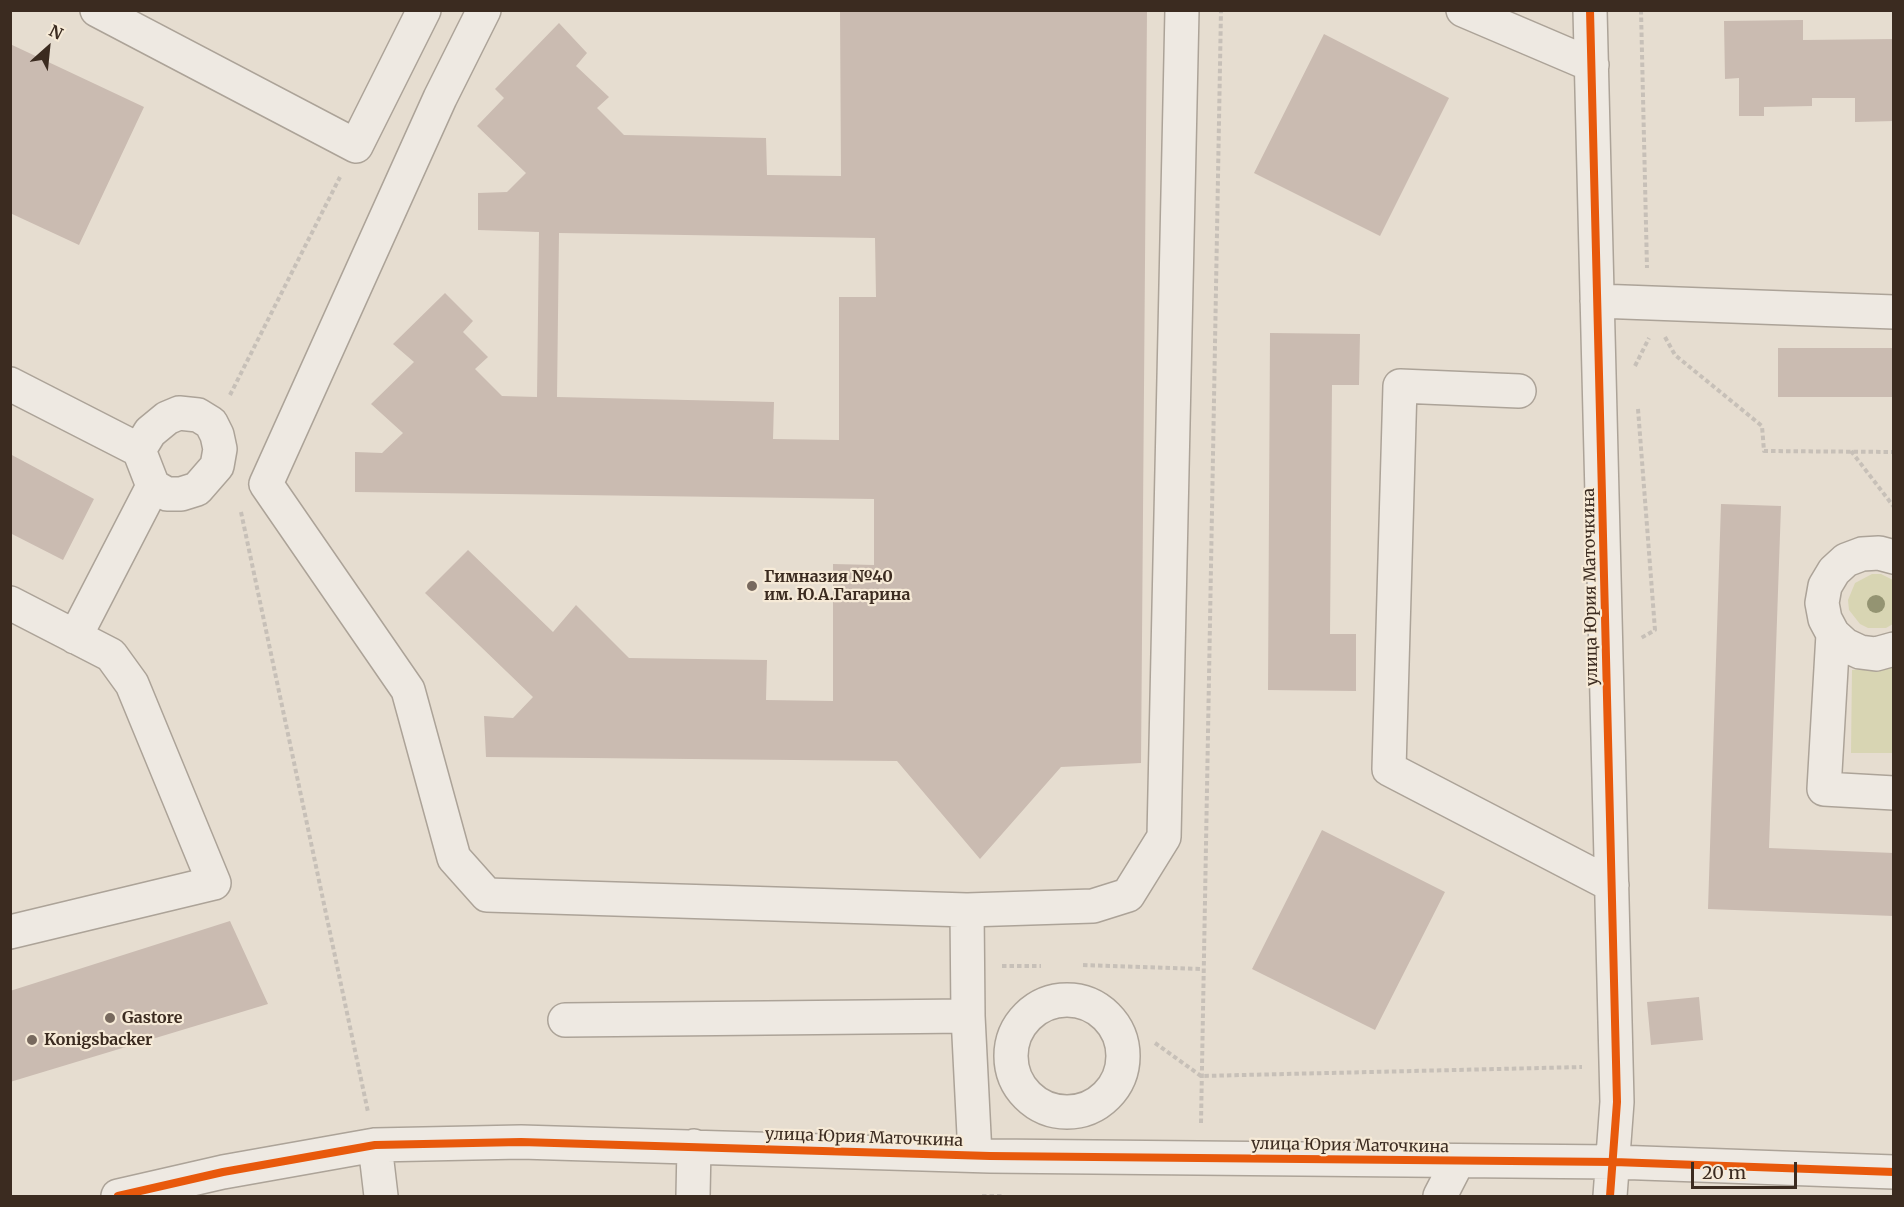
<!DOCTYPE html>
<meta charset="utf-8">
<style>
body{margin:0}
#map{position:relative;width:1904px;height:1207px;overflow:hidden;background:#e6ddd0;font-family:Merriweather,serif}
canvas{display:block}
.frame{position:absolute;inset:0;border:12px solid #3b2b20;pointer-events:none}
.north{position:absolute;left:18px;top:18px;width:60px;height:60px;-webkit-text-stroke:4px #f6ead7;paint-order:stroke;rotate:27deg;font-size:16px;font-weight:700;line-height:24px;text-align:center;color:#3b2b20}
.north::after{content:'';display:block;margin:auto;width:21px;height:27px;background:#3b2b20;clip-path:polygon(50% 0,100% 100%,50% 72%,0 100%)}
.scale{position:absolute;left:1691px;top:1162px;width:106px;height:27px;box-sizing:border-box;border:3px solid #3b2b20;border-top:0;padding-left:8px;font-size:18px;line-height:21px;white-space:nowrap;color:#3b2b20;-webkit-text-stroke:4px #f6ead7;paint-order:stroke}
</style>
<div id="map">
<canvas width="1904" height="1207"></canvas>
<div class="frame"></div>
<div class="north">N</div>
<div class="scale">20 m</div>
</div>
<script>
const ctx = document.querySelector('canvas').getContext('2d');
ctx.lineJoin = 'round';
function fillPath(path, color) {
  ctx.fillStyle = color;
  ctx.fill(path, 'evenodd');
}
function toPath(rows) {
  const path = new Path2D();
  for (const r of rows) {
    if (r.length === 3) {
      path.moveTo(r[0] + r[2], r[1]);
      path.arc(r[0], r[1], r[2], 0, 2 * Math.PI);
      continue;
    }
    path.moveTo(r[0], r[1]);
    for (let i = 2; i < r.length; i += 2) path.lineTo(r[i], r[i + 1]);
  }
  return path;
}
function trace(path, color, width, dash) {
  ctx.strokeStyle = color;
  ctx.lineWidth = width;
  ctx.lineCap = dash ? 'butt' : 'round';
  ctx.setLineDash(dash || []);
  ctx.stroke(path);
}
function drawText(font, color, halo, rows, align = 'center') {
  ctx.font = font + ' Merriweather,serif';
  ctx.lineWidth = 4.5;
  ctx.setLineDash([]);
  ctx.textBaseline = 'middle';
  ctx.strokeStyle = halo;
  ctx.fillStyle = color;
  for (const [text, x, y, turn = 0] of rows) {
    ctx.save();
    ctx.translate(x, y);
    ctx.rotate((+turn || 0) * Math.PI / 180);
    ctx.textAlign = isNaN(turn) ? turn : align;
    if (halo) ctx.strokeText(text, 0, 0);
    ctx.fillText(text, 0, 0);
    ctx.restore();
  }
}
fillPath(toPath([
 [1872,574,1881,574,1893,580,1893,624,1886,628,1868,628,1860,624,1849,610,1848,600,1855,583],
 [1893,665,1893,753,1851,753,1852,670]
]), '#d8d5b3');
fillPath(toPath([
 [840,10,1147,11,1141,763,1061,767,980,859,897,761,486,757,484,716,513,718,533,697,425,593,468,550,553,632,576,605,629,658,767,660,766,700,833,701,833,564,874,565,874,499,355,492,355,452,382,453,403,433,371,404,414,362,393,344,445,293,473,321,463,332,488,357,475,369,502,396,537,397,539,232,478,230,478,193,507,192,526,173,477,126,504,98,495,89,559,23,587,53,576,66,609,97,597,108,624,135,766,138,767,175,841,176],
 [559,233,875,238,876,297,839,297,839,440,773,439,774,402,557,397],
 [1803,20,1803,40,1894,39,1894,121,1855,122,1855,98,1812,98,1812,106,1764,107,1764,116,1739,116,1739,78,1725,79,1724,21],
 [1324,34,1449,98,1380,236,1254,173],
 [10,44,144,107,79,245,10,213],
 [1270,333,1360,334,1359,385,1332,385,1330,634,1356,634,1356,691,1268,690],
 [1778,348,1894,348,1894,397,1778,397],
 [10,454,94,499,63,560,10,533],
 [1721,504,1781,506,1769,848,1894,853,1894,916,1708,909],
 [1322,830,1445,892,1375,1030,1252,969],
 [230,921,268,1004,10,1082,10,991],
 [1699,997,1703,1040,1651,1045,1647,1002]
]), '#cabbb1');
const minor = toPath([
 [97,10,356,146,424,10],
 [484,10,440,98,266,484,408,690,454,858,487,895,967,910,1093,906,1128,895,1164,837,1182,10],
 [1463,10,1592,65],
 [1590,10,1617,1102,1610,1196],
 [1597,301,1894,312],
 [10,384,139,450,153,486,75,637],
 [1519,391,1400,386,1389,769,1612,885],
 [139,450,150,432,167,418,179,413,198,415,211,423,217,435,220,449,217,466,197,489,181,494,167,494,153,486],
 [1894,557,1879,553,1862,554,1846,560,1834,571,1825,586,1822,603,1825,619,1833,634,1845,645,1860,652,1876,654,1894,649],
 [10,603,111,655,132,684,214,883,10,932],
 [1833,634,1824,789,1894,793],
 [967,910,968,1016],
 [1067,1056,56],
 [565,1020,968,1016,975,1155],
 [375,1145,381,1196],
 [118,1196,223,1172,375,1145,521,1142,990,1156,1614,1162,1894,1172],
 [693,1196,694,1146],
 [1440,1196,1458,1161]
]);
trace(minor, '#aca398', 36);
trace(toPath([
 [1641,10,1647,268],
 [1665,337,1675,355,1762,426,1764,451,1894,452],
 [1635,366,1649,338],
 [230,395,340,177],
 [1638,409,1655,630,1641,638],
 [1851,451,1894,507],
 [241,512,368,1112],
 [1083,965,1202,969],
 [1002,966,1041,966],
 [1155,1043,1201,1076,1582,1067],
 [1201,1123,1221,10],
 [982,1196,1002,1196]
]), '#c7c0b8', 4, [4.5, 3]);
trace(minor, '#eee9e2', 33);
trace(toPath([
 [1590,10,1617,1102,1610,1196],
 [118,1196,223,1172,375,1145,521,1142,990,1156,1614,1162,1894,1172]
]), '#e8590c', 8);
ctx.fillStyle = '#949472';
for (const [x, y] of [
 [1876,604]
]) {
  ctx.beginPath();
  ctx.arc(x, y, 9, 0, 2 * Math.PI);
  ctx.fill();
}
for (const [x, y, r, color] of [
 [752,586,6,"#77695e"],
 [110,1018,6,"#77695e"],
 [32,1040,6,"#77695e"]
]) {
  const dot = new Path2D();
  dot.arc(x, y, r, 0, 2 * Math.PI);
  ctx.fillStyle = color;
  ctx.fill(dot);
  trace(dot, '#f6ead7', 2);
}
drawText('bold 16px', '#3b2b20', '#f6ead7', [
 ["Гимназия №40",764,577],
 ["им. Ю.А.Гагарина",764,595],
 ["Gastore",122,1018],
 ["Konigsbacker",44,1040]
], 'left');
drawText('16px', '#3b2b20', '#f6ead7', [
 ["улица Юрия Маточкина",1591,587,-91],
 ["улица Юрия Маточкина",864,1138,2],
 ["улица Юрия Маточкина",1350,1146,1]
]);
</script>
